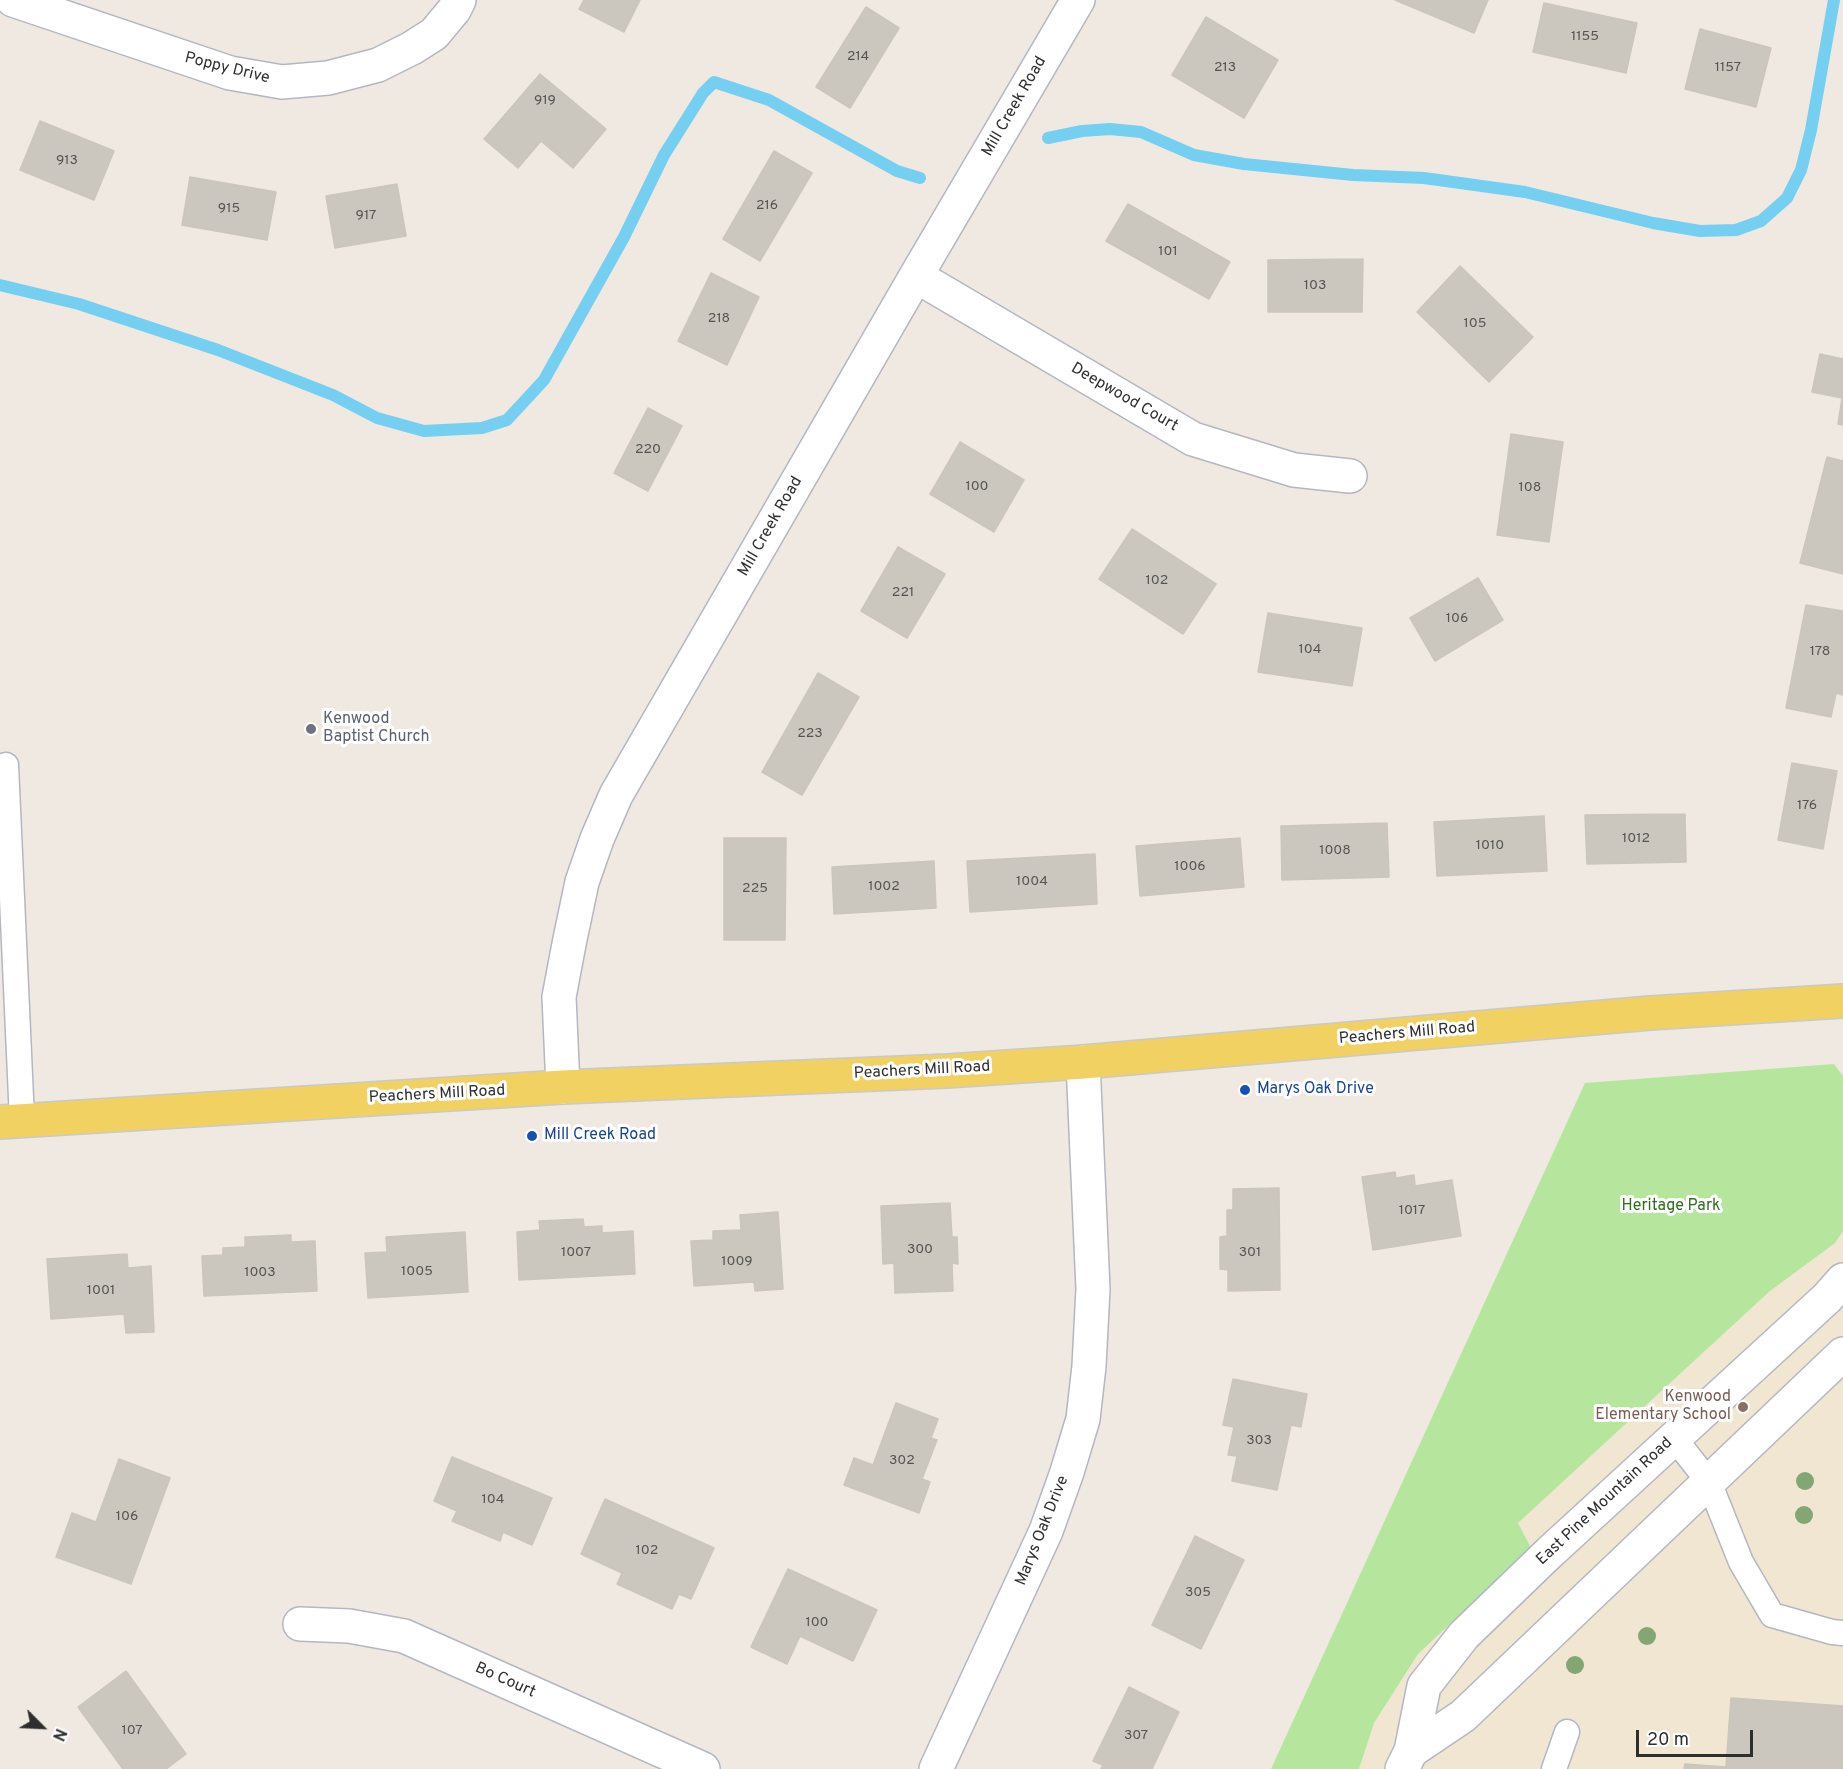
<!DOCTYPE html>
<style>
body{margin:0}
#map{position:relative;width:1843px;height:1769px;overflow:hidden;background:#efe9e1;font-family:Overpass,sans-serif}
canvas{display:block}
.north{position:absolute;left:12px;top:1697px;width:60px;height:60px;-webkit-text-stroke:4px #fff;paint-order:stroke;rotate:114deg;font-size:16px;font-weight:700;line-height:24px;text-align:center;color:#2e2e2e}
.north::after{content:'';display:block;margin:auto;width:21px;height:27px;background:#2e2e2e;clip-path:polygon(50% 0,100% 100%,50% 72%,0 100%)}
.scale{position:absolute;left:1636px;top:1730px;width:117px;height:27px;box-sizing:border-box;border:3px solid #2e2e2e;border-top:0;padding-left:8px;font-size:18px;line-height:21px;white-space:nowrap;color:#2e2e2e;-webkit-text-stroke:4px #fff;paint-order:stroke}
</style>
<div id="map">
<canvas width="1843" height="1769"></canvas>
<div class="north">N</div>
<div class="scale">20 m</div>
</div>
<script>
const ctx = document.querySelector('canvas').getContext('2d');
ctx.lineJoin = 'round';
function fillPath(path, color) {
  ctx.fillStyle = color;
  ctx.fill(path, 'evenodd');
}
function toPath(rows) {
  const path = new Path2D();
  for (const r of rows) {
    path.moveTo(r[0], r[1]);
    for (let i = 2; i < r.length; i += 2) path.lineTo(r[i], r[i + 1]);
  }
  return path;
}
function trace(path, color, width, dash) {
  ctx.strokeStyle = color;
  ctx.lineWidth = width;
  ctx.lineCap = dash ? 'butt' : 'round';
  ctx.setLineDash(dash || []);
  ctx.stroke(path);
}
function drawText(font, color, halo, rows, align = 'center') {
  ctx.font = font + ' Overpass,sans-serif';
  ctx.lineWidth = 6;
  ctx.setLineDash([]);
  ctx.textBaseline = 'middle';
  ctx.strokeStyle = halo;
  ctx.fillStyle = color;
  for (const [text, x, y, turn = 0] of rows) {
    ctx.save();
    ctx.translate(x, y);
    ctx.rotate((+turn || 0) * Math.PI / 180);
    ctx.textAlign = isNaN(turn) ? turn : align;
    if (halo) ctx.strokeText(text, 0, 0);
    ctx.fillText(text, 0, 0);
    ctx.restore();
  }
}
fillPath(toPath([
 [1843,1231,1843,1769,1359,1769,1374,1723,1418,1654,1531,1548,1518,1523,1770,1291,1835,1243]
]), '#f0e6d1');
fillPath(toPath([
 [1834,1064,1843,1076,1843,1231,1835,1243,1770,1291,1518,1523,1531,1548,1418,1654,1374,1723,1359,1769,1271,1769,1585,1083]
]), '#b6e59e');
trace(toPath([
 [1048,138,1082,131,1110,129,1141,132,1194,155,1244,164,1353,175,1424,178,1525,192,1653,223,1700,231,1736,230,1761,221,1787,198,1801,170,1811,130,1834,0],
 [0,285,79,304,218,350,333,395,377,418,424,431,482,428,507,420,544,380,624,237,664,155,703,93,714,82,769,100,897,171,920,178]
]), '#75cff0', 12);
const building = toPath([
 [584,0,640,0,624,32,579,9,584,0],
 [1395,0,1488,0,1474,33,1395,0],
 [1544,3,1637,23,1626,73,1533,52,1544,3],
 [866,7,899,28,850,108,816,87,866,7],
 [1206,17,1278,60,1244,118,1172,75,1206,17],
 [1700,29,1771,48,1756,107,1685,89,1700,29],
 [540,74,606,129,573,168,541,141,518,168,484,139,540,74],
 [40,121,114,151,94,200,20,170,40,121],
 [774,151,812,173,760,261,723,239,774,151],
 [190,177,276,192,267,240,182,225,190,177],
 [397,184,406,236,335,248,326,196,397,184],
 [1128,204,1230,262,1209,299,1106,241,1128,204],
 [1363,259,1362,312,1268,312,1268,260,1363,259],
 [1460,266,1533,337,1489,382,1417,312,1460,266],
 [711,273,759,297,727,365,678,341,711,273],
 [1820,354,1843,359,1843,425,1838,424,1842,398,1812,392,1820,354],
 [648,408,682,426,648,491,614,473,648,408],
 [1511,434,1563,442,1549,542,1497,535,1511,434],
 [960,442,1024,480,994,532,930,494,960,442],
 [1827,457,1843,461,1843,574,1800,563,1827,457],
 [1132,529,1216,584,1183,634,1099,579,1132,529],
 [898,547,945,574,907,638,861,611,898,547],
 [1478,578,1503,620,1435,661,1410,618,1478,578],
 [1806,605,1843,611,1843,695,1836,693,1831,717,1786,708,1806,605],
 [1268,613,1362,628,1352,686,1258,672,1268,613],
 [818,673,859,697,802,795,762,772,818,673],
 [1792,763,1837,771,1823,849,1778,840,1792,763],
 [1685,814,1686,862,1587,864,1585,815,1685,814],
 [1544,816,1547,871,1437,876,1434,822,1544,816],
 [1387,823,1389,877,1282,880,1281,826,1387,823],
 [724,838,786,838,785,940,724,940,724,838],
 [1240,838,1244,887,1140,896,1136,846,1240,838],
 [1095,854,1097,904,970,912,967,861,1095,854],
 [934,861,936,908,834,914,832,867,934,861],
 [1395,1172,1396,1178,1414,1175,1415,1186,1452,1180,1461,1236,1373,1250,1362,1177,1395,1172],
 [1279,1188,1280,1290,1228,1291,1228,1270,1220,1269,1220,1237,1227,1236,1227,1210,1233,1210,1233,1189,1279,1188],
 [950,1203,952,1237,957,1237,958,1264,952,1263,953,1291,895,1293,894,1263,883,1264,881,1206,950,1203],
 [778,1212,783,1289,755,1291,754,1282,694,1286,691,1241,713,1240,713,1231,741,1230,740,1215,778,1212],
 [583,1219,584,1227,602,1226,602,1233,633,1231,635,1274,519,1280,517,1232,540,1230,539,1221,583,1219],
 [465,1232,468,1292,368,1298,365,1253,387,1252,386,1237,465,1232],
 [291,1235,291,1242,315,1241,317,1291,204,1296,202,1256,223,1255,223,1248,245,1247,245,1237,291,1235],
 [127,1254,128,1268,151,1266,154,1332,126,1333,124,1314,51,1319,47,1259,127,1254],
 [1233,1379,1307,1394,1301,1427,1291,1425,1277,1490,1232,1481,1237,1456,1228,1455,1234,1427,1223,1425,1233,1379],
 [896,1403,938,1419,931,1438,937,1440,922,1479,930,1482,919,1513,844,1485,854,1458,873,1465,896,1403],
 [452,1457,552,1498,532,1545,503,1532,500,1541,452,1521,457,1511,434,1501,452,1457],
 [119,1459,170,1478,131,1584,56,1557,72,1513,96,1522,119,1459],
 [605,1499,714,1548,691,1599,679,1594,672,1609,617,1584,622,1573,581,1554,605,1499],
 [1195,1536,1244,1560,1201,1649,1152,1625,1195,1536],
 [788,1569,877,1610,853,1661,800,1636,787,1664,751,1647,788,1569],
 [126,1671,186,1754,166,1769,123,1769,78,1707,126,1671],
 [1129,1687,1179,1712,1152,1769,1101,1769,1103,1765,1093,1761,1129,1687],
 [1731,1698,1843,1706,1843,1769,1684,1769,1685,1764,1726,1767,1731,1698]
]);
fillPath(building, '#cbc7bf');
trace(building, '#cbc5ba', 1.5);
const service = toPath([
 [6,765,22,1120],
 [1674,1438,1709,1482,1741,1562,1772,1615,1832,1632,1843,1633],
 [1554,1769,1567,1732]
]);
const minor = toPath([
 [13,0,230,73,282,82,328,78,378,65,412,48,434,34,454,10,459,0],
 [916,276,1193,439,1294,470,1350,476],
 [563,1087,559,997,569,944,582,882,597,839,616,795,916,276,1078,0],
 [300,1624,349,1626,404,1636,703,1769],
 [1411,1751,1463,1716,1843,1354],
 [936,1769,1046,1531,1067,1472,1083,1419,1089,1366,1093,1289,1083,1062],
 [1402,1769,1411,1751,1424,1686,1464,1635,1549,1553,1827,1298,1843,1280]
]);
const primary = toPath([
 [0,1122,563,1087,947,1071,1083,1062,1650,1013,1843,1001]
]);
trace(service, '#b4b7c1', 27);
trace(minor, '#b4b7c1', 36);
trace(primary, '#c9c9c9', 36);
trace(service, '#fff', 24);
trace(minor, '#fff', 33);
trace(primary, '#f2d163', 33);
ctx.fillStyle = '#84a574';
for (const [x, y] of [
 [1805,1481],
 [1804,1515],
 [1647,1636],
 [1575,1665]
]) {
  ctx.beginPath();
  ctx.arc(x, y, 9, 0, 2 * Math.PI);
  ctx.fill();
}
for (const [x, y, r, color] of [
 [311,729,6,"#6b7280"],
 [1245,1090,6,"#1a4fb4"],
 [532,1136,6,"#1a4fb4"],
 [1743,1407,6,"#8d6e63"]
]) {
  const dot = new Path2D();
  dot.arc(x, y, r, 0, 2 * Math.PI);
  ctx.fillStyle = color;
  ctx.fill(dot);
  trace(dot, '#fff', 2);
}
drawText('14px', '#555452', null, [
 ["1155",1585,37],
 ["214",858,57],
 ["213",1225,68],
 ["1157",1728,68],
 ["919",545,101],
 ["913",67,161],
 ["216",767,206],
 ["915",229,209],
 ["917",366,216],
 ["101",1168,252],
 ["103",1315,286],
 ["218",719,319],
 ["105",1475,324],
 ["220",648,450],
 ["100",977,487],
 ["108",1530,488],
 ["102",1157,581],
 ["221",903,593],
 ["106",1457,619],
 ["104",1310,650],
 ["178",1820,652],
 ["223",810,734],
 ["176",1807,806],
 ["1012",1636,839],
 ["1010",1490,846],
 ["1008",1335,851],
 ["1006",1190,867],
 ["1004",1032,882],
 ["1002",884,887],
 ["225",755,889],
 ["1017",1412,1211],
 ["300",920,1250],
 ["1007",576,1253],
 ["301",1250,1253],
 ["1009",737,1262],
 ["1005",417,1272],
 ["1003",260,1273],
 ["1001",101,1291],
 ["303",1259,1441],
 ["302",902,1461],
 ["104",493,1500],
 ["106",127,1517],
 ["102",647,1551],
 ["305",1198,1593],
 ["100",817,1623],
 ["107",132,1731],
 ["307",1136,1736]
]);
drawText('16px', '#2e2e2e', '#fff', [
 ["Poppy Drive",227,69,14],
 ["Mill Creek Road",1015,107,-60],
 ["Deepwood Court",1124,398,30],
 ["Mill Creek Road",771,527,-60],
 ["Peachers Mill Road",1407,1034,-5],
 ["Peachers Mill Road",922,1071,-3],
 ["Peachers Mill Road",437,1095,-3],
 ["East Pine Mountain Road",1605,1502,-43],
 ["Marys Oak Drive",1043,1531,-68],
 ["Bo Court",505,1681,24]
]);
drawText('16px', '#5b616d', '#fff', [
 ["Kenwood",323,720],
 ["Baptist Church",323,738]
], 'left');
drawText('16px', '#164399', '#fff', [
 ["Marys Oak Drive",1257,1090],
 ["Mill Creek Road",544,1136]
], 'left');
drawText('16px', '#2c6e1b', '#fff', [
 ["Heritage Park",1671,1207]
]);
drawText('16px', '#785e54', '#fff', [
 ["Kenwood",1731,1398],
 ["Elementary School",1731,1416]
], 'right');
</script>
